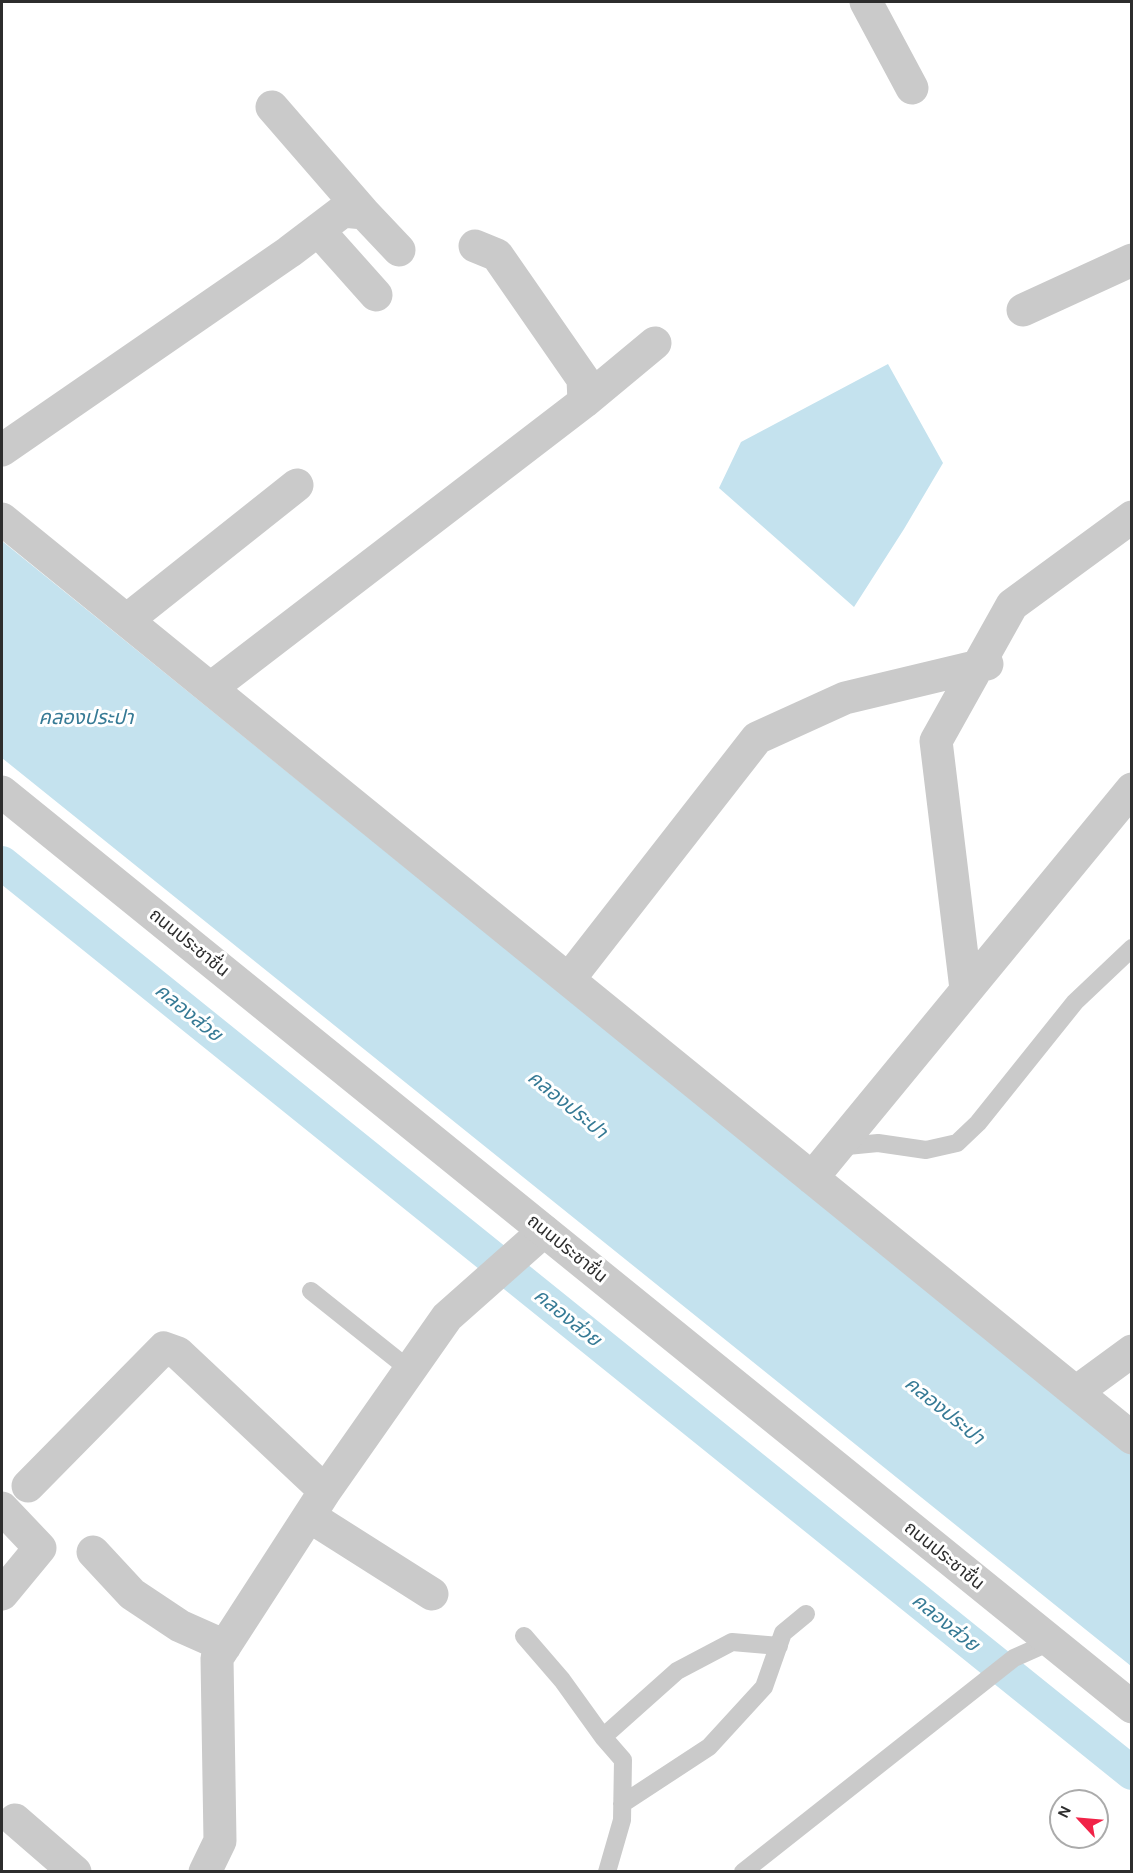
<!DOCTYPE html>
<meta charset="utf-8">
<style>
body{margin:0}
#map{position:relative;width:1133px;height:1873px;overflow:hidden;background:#fff;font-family:Karla,sans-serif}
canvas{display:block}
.frame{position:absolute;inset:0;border:3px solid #2d2d2d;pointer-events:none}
.north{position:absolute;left:1049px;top:1789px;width:60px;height:60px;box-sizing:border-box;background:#fff;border:2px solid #ababab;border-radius:50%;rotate:296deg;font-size:16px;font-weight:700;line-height:24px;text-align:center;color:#2d2d2d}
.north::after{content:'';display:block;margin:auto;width:21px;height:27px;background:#f12348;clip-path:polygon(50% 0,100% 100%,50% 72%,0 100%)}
</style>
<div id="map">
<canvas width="1133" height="1873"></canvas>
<div class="frame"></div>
<div class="north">N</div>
</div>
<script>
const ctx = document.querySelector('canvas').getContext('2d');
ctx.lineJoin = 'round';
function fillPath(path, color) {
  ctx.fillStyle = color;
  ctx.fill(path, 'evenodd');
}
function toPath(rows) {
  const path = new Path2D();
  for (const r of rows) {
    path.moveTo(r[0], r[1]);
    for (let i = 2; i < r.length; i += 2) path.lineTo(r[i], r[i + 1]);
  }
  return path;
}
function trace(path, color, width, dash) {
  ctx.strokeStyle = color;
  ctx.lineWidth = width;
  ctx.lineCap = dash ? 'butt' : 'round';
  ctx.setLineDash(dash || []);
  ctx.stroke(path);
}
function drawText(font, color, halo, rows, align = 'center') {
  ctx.font = font + ' Karla,"Noto Sans Thai",sans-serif';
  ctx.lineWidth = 6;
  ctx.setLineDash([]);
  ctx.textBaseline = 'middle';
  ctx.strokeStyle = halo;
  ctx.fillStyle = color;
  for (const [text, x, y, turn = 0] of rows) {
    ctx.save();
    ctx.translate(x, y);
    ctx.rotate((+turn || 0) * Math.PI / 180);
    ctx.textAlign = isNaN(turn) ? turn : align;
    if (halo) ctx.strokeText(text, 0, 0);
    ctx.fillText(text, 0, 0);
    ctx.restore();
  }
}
fillPath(toPath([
 [888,364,943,463,904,529,854,607,719,488,741,442],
 [2,541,1131,1455,1131,1666,2,758]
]), '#c4e2ee');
trace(toPath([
 [2,863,1132,1773]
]), '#c4e2ee', 34);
trace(toPath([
 [837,1147,878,1143,926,1150,957,1143,978,1123,1075,1002,1132,948],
 [311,1291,410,1370],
 [524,1636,562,1680,603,1737,623,1760,622,1820,607,1872],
 [603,1737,677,1671,732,1642,779,1646],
 [622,1804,709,1747,764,1687,783,1633,806,1614],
 [743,1872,1014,1658,1050,1642]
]), '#cacaca', 18);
trace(toPath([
 [866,2,912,88],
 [272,107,364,213],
 [318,230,376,295],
 [475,246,497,255,583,379,584,402],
 [1023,310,1132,260],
 [2,450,289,252,343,211,364,213,399,250],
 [2,519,1132,1438],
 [127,620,297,485],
 [211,688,584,402,655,343],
 [569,979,757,738,845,698,987,664],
 [966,989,936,741,1012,605,1132,517],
 [812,1178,1132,789],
 [1076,1392,1132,1351],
 [28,1486,164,1348,178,1353,325,1491],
 [2,1508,40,1548,2,1594],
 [309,1516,432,1594],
 [93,1552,132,1594,180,1626,225,1646],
 [15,1820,75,1872],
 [205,1872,220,1841,217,1658,325,1491,447,1317,544,1231]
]), '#cacaca', 33);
trace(toPath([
 [2,792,1132,1707]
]), '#cacaca', 33);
drawText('18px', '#2d2d2d', '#fff', [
 ["ถนนประชาชื่น",189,943,39],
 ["ถนนประชาชื่น",567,1249,39],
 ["ถนนประชาชื่น",944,1556,39]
]);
drawText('italic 20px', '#367a95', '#fff', [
 ["คลองประปา",86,718],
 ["คลองส่วย",188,1013,39],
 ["คลองประปา",567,1105,39],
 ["คลองส่วย",567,1318,39],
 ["คลองประปา",944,1411,39],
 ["คลองส่วย",945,1623,39]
]);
</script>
